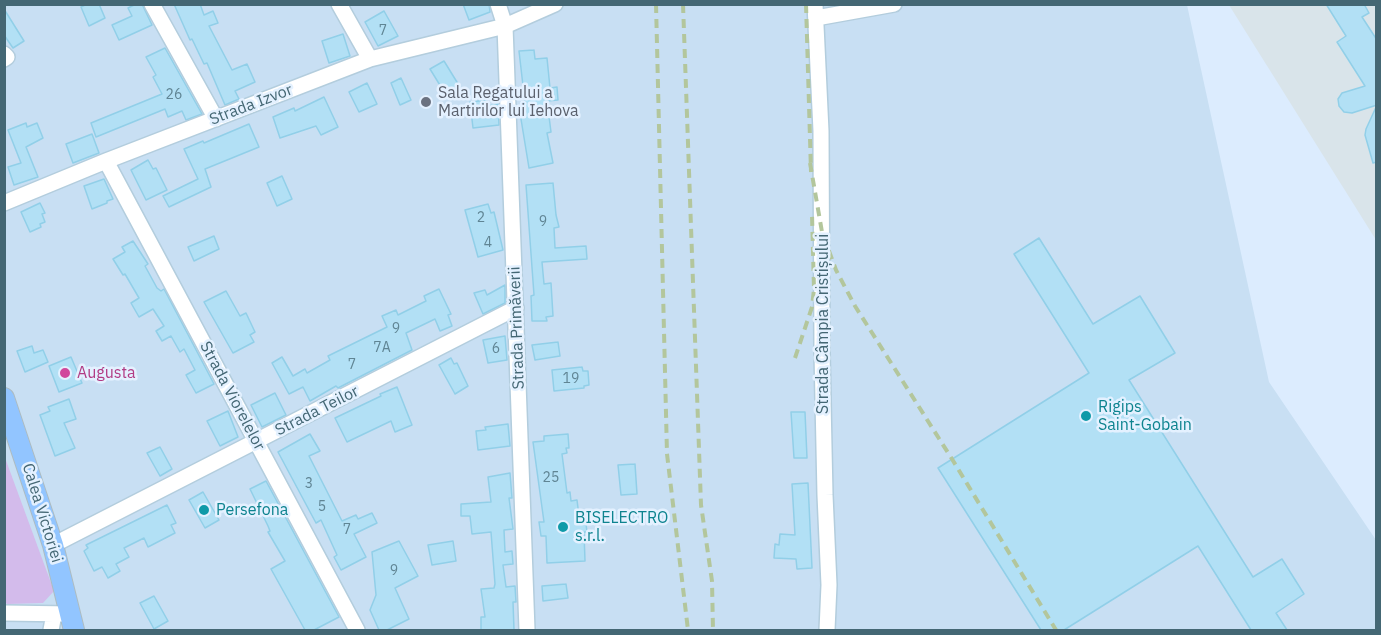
<!DOCTYPE html>
<meta charset="utf-8">
<style>
body{margin:0}
#map{position:relative;width:1381px;height:635px;overflow:hidden;background:#dcecfe;font-family:"IBM Plex Sans",sans-serif}
canvas{display:block}
.frame{position:absolute;inset:0;border:6px solid #446774;pointer-events:none}
</style>
<div id="map">
<canvas width="1381" height="635"></canvas>
<div class="frame"></div>
</div>
<script>
const ctx = document.querySelector('canvas').getContext('2d');
ctx.lineJoin = 'round';
function fillPath(path, color) {
  ctx.fillStyle = color;
  ctx.fill(path, 'evenodd');
}
function toPath(rows) {
  const path = new Path2D();
  for (const r of rows) {
    path.moveTo(r[0], r[1]);
    for (let i = 2; i < r.length; i += 2) path.lineTo(r[i], r[i + 1]);
  }
  return path;
}
function trace(path, color, width, dash) {
  ctx.strokeStyle = color;
  ctx.lineWidth = width;
  ctx.lineCap = dash ? 'butt' : 'round';
  ctx.setLineDash(dash || []);
  ctx.stroke(path);
}
function drawText(font, color, halo, rows, align = 'center') {
  ctx.font = font + ' "IBM Plex Sans",sans-serif';
  ctx.lineWidth = 5;
  ctx.setLineDash([]);
  ctx.textBaseline = 'middle';
  ctx.strokeStyle = halo;
  ctx.fillStyle = color;
  for (const [text, x, y, turn = 0] of rows) {
    ctx.save();
    ctx.translate(x, y);
    ctx.rotate((+turn || 0) * Math.PI / 180);
    ctx.textAlign = isNaN(turn) ? turn : align;
    if (halo) ctx.strokeText(text, 0, 0);
    ctx.fillText(text, 0, 0);
    ctx.restore();
  }
}
fillPath(toPath([
 [4,5,1187,5,1269,382,1376,540,1376,630,5,630]
]), '#c8dff3');
fillPath(toPath([
 [1229,5,1376,5,1376,240]
]), '#d9e4ea');
fillPath(toPath([
 [4,455,54,591,43,603,7,604,5,602]
]), '#d3bbeb');
const building = toPath([
 [87,4,99,4,105,18,89,26,81,7,87,4],
 [136,4,142,4,152,25,119,40,112,25,132,16,128,8,136,4],
 [174,4,200,4,204,15,213,11,218,23,209,26,232,70,247,64,255,82,235,91,239,99,225,105,207,63,204,64,192,39,190,40,174,4],
 [463,4,489,4,490,12,469,20,463,4],
 [1326,4,1364,4,1369,13,1362,17,1377,40,1377,105,1352,113,1344,112,1339,106,1338,99,1342,93,1365,86,1337,42,1346,36,1326,4],
 [4,9,24,41,13,48,4,35,4,9],
 [384,11,398,36,378,46,365,22,384,11],
 [343,34,350,56,329,63,322,41,343,34],
 [165,48,202,114,186,120,182,111,168,117,165,109,96,137,91,123,162,94,153,77,156,75,146,57,165,48],
 [534,50,535,59,547,58,550,88,557,87,558,100,547,101,551,132,547,133,553,163,529,168,520,113,526,112,519,51,534,50],
 [444,61,460,87,446,95,430,69,444,61],
 [401,78,411,100,400,105,391,83,401,78],
 [367,83,377,104,359,112,349,92,367,83],
 [324,97,338,127,321,135,316,126,280,138,273,117,294,108,295,111,324,97],
 [487,100,488,106,498,104,499,125,473,128,470,102,487,100],
 [1377,105,1377,162,1373,163,1365,135,1366,129,1377,105],
 [26,123,27,127,37,123,43,138,26,147,38,177,14,185,8,167,21,163,8,130,26,123],
 [249,124,259,147,205,169,211,187,169,207,163,196,198,179,184,149,203,141,204,143,249,124],
 [92,134,99,153,73,163,66,144,92,134],
 [148,160,153,169,156,168,167,190,146,200,131,170,148,160],
 [282,176,292,199,277,206,267,183,282,176],
 [104,179,113,199,107,201,107,203,92,209,84,186,104,179],
 [553,183,556,215,559,227,554,228,555,248,586,246,587,259,542,262,544,284,551,283,553,316,546,317,547,321,532,321,531,296,534,295,526,185,553,183],
 [40,203,45,213,42,214,45,222,40,224,41,227,30,232,21,212,40,203],
 [488,204,491,213,494,212,503,250,478,257,465,210,488,204],
 [214,236,219,249,194,261,188,247,214,236],
 [1039,238,1093,324,1140,296,1175,353,1129,380,1253,577,1282,559,1304,594,1276,613,1287,630,1251,630,1198,546,1064,630,1041,630,938,468,1089,373,1014,254,1039,238],
 [133,241,148,264,145,266,157,288,161,291,164,289,214,384,196,393,186,375,195,370,184,349,180,352,171,336,162,341,156,331,164,326,153,309,139,317,131,303,139,298,125,274,123,275,113,259,125,252,122,247,133,241],
 [505,285,505,303,483,314,474,293,485,290,487,295,505,285],
 [439,289,451,314,448,315,452,326,440,331,435,319,406,333,412,350,338,388,336,386,310,401,303,387,289,394,272,363,282,357,293,376,305,369,307,373,330,360,328,356,387,327,382,316,396,310,398,315,426,301,424,296,439,289],
 [226,291,240,316,246,313,255,332,250,335,254,342,233,353,204,302,226,291],
 [505,336,507,360,488,363,483,340,505,336],
 [558,342,560,356,535,360,532,345,558,342],
 [32,346,34,353,43,350,48,362,25,372,17,351,32,346],
 [71,357,82,383,59,392,49,366,71,357],
 [451,358,454,364,457,363,468,386,455,394,439,365,451,358],
 [582,367,583,371,588,371,589,385,584,386,584,388,554,391,552,370,582,367],
 [397,387,412,425,395,432,391,421,347,442,335,418,381,396,380,394,397,387],
 [275,393,286,415,262,427,251,405,275,393],
 [69,399,76,419,64,423,75,448,55,456,40,415,50,411,48,407,69,399],
 [228,411,238,437,220,446,207,421,228,411],
 [791,412,805,412,807,458,794,458,791,412],
 [508,424,510,446,478,450,476,431,486,430,485,427,508,424],
 [310,434,320,451,309,456,342,521,356,515,358,519,372,513,377,523,354,534,366,557,341,570,334,557,337,555,321,520,316,523,278,452,310,434],
 [568,434,569,448,566,448,567,453,562,454,567,493,570,492,571,501,577,500,579,516,585,516,587,532,584,532,585,561,547,563,546,536,541,536,539,522,544,522,533,442,544,441,544,436,568,434],
 [160,447,172,469,160,476,147,453,160,447],
 [635,464,637,494,621,495,618,465,635,464],
 [510,473,512,498,509,498,513,529,504,530,505,552,512,551,513,564,503,565,506,587,515,586,516,602,513,602,514,630,481,630,481,617,485,617,481,589,494,588,495,584,491,532,472,534,470,516,461,516,461,504,491,502,488,477,510,473],
 [266,481,339,617,314,630,305,630,271,569,285,561,268,532,270,531,268,526,250,489,266,481],
 [808,483,812,568,797,569,796,559,774,558,775,544,779,545,780,534,795,535,792,484,808,483],
 [203,492,219,520,205,528,189,500,203,492],
 [167,505,176,523,171,525,175,533,148,547,144,538,124,548,129,557,116,564,120,571,108,578,102,567,94,571,84,551,88,548,86,545,167,505],
 [399,541,418,576,395,588,409,619,387,630,379,630,370,610,376,595,372,552,399,541],
 [453,541,456,561,432,565,428,545,453,541],
 [566,584,568,598,543,601,542,586,566,584],
 [154,596,168,621,154,629,140,603,154,596]
]);
fillPath(building, '#b2e0f5');
trace(building, '#91cfe8', 1.5);
const minor = toPath([
 [152,4,216,119],
 [339,4,370,59],
 [498,4,505,26,527,630],
 [815,4,821,131,822,353,825,495,829,585,827,630],
 [816,18,894,4],
 [4,54,7,57,4,59],
 [106,161,357,630],
 [4,203,106,161,370,59,505,26,555,4],
 [53,545,516,308],
 [4,613,71,614],
 [51,630,54,614]
]);
const major = toPath([
 [4,398,53,545,74,630]
]);
trace(minor, '#b3cddd', 18);
trace(major, '#adbcc2', 22);
trace(minor, '#fff', 15);
trace(major, '#92c5ff', 20);
trace(toPath([
 [656,4,667,454,688,630],
 [683,4,701,505,712,581,713,630],
 [806,4,811,172],
 [810,163,822,232,836,270,855,306,952,459,1056,630],
 [795,358,812,307,814,289,812,214]
]), '#b3c69c', 4, [9, 6]);
for (const [x, y, r, color] of [
 [426,102,6,"#6b7280"],
 [65,373,6,"#d1479c"],
 [1086,416,6,"#0f9aa8"],
 [204,510,6,"#0f9aa8"],
 [563,527,6,"#0f9aa8"]
]) {
  const dot = new Path2D();
  dot.arc(x, y, r, 0, 2 * Math.PI);
  ctx.fillStyle = color;
  ctx.fill(dot);
  trace(dot, '#e4f1ff', 2);
}
drawText('14px', '#608594', null, [
 ["7",383,31],
 ["26",174,95],
 ["2",481,218],
 ["9",543,222],
 ["4",488,243],
 ["9",396,329],
 ["7A",382,348],
 ["6",496,349],
 ["7",352,365],
 ["19",571,379],
 ["25",551,478],
 ["3",309,484],
 ["5",322,507],
 ["7",347,530],
 ["9",394,571]
]);
drawText('16px', '#5b616d', '#e4f1ff', [
 ["Sala Regatului a",438,93],
 ["Martirilor lui Iehova",438,111]
], 'left');
drawText('16px', '#446774', '#e4f1ff', [
 ["Strada Izvor",251,105,-21],
 ["Strada Câmpia Cristișului",823,324,-90],
 ["Strada Primăverii",517,328,-92],
 ["Strada Viorelelor",232,396,62],
 ["Strada Teilor",317,411,-27],
 ["Calea Victoriei",42,513,73]
]);
drawText('16px', '#b23c85', '#e4f1ff', [
 ["Augusta",77,373]
], 'left');
drawText('16px', '#0d838f', '#e4f1ff', [
 ["Rigips",1098,407],
 ["Saint-Gobain",1098,425],
 ["Persefona",216,510],
 ["BISELECTRO",575,518],
 ["s.r.l.",575,536]
], 'left');
</script>
